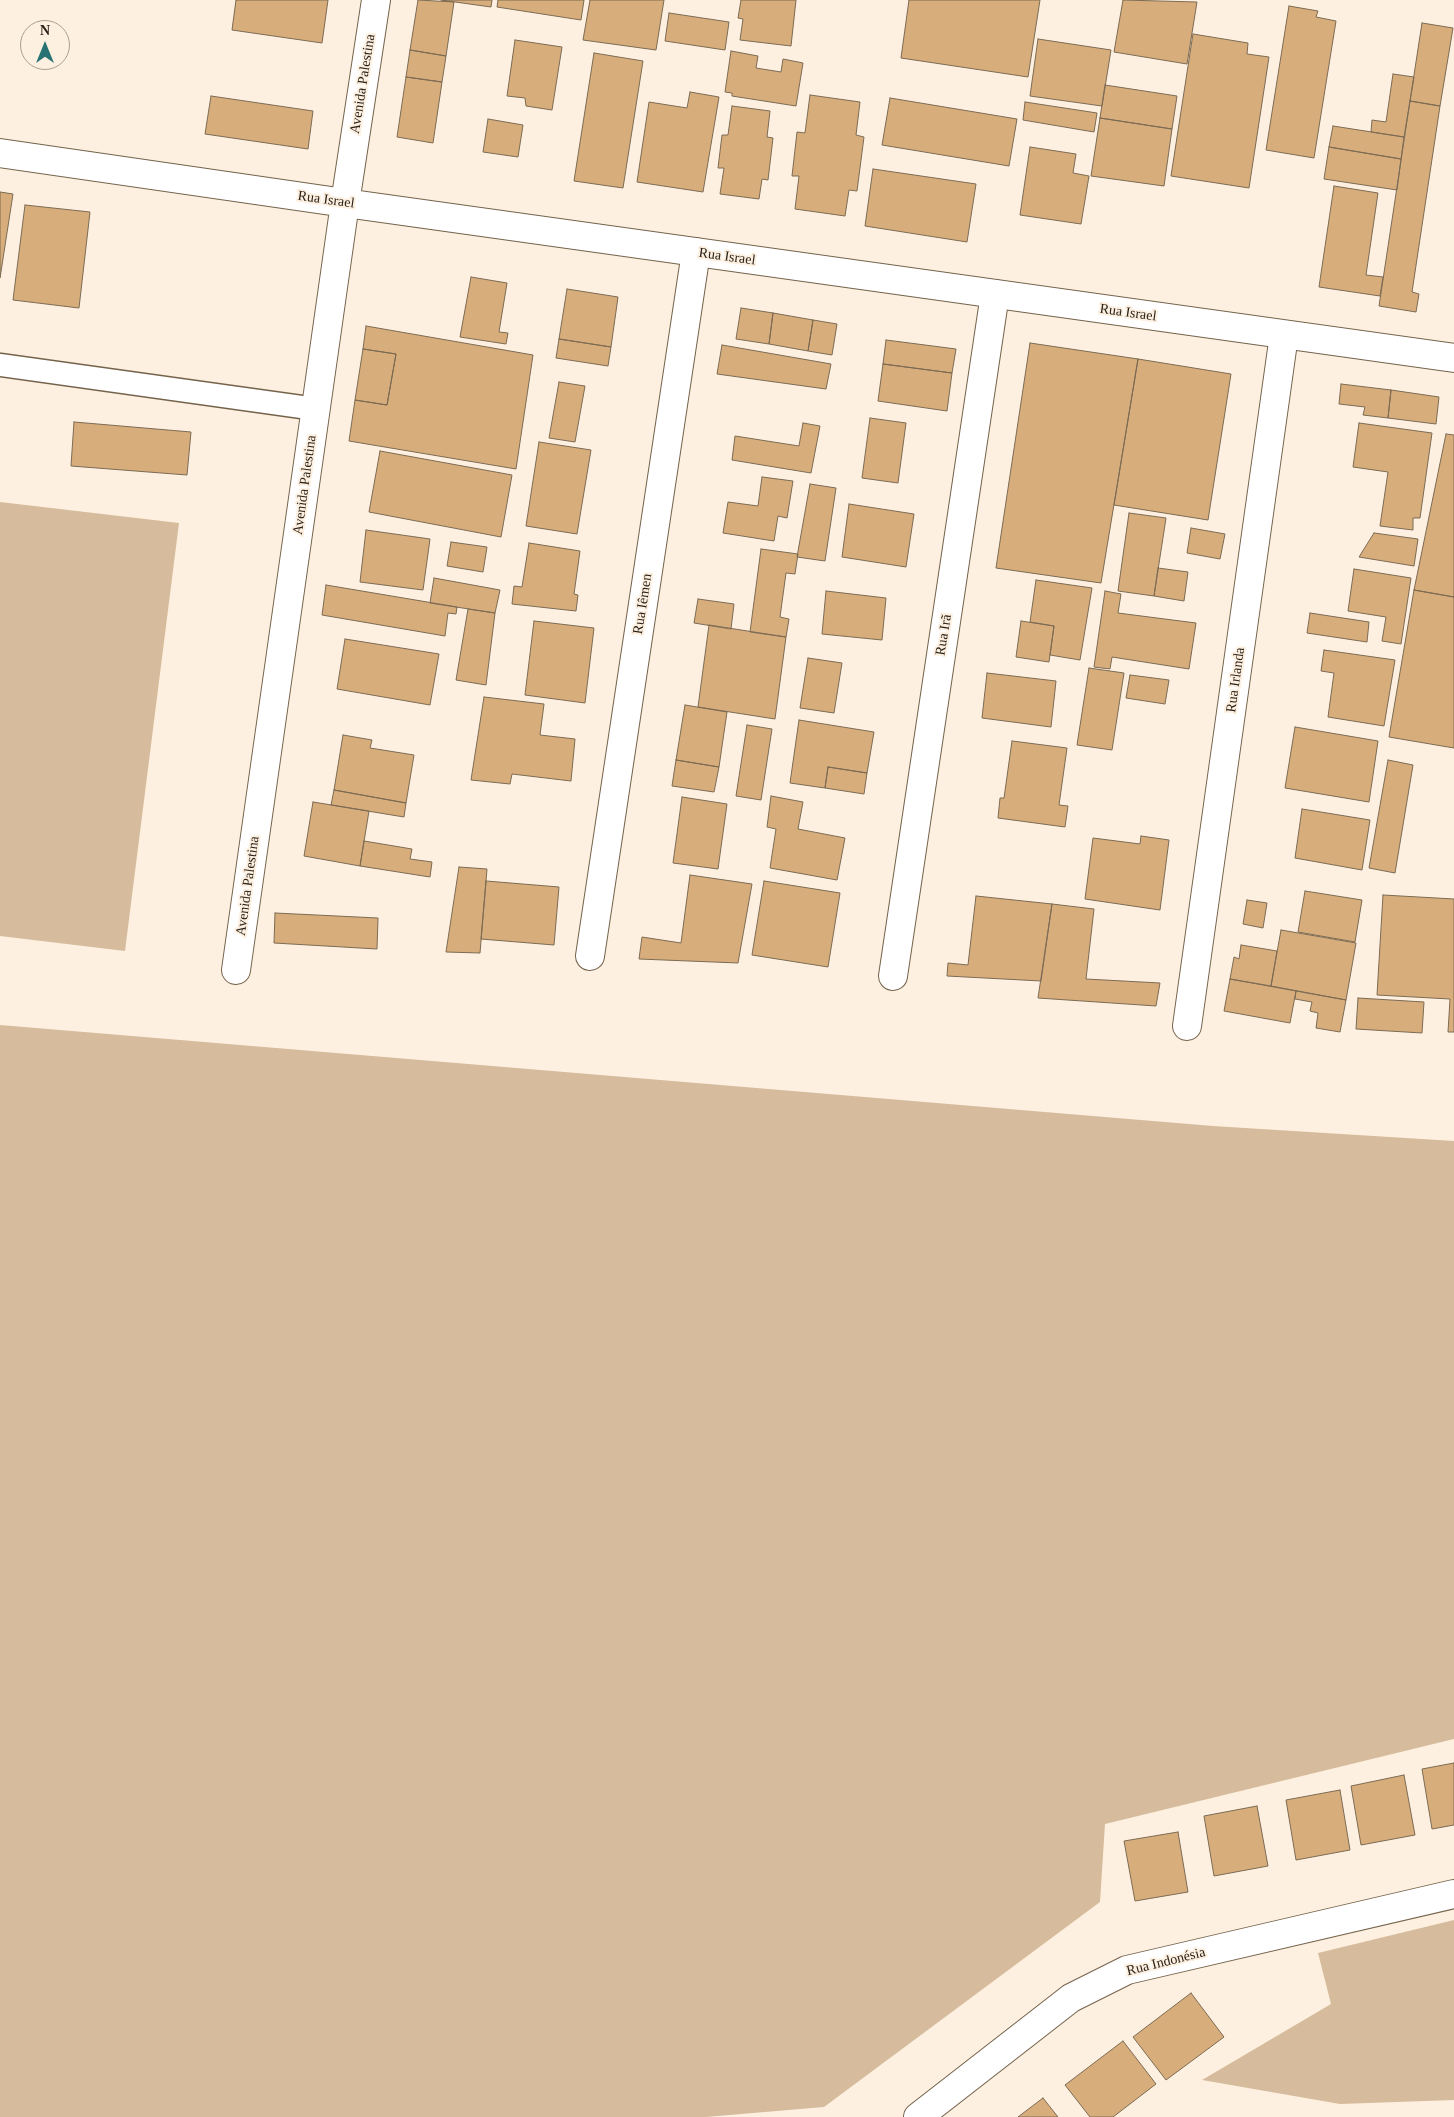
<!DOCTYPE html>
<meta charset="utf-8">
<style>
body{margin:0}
#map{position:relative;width:1454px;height:2117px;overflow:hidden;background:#fdf0e0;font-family:"Times New Roman",serif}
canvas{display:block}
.north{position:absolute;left:20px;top:20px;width:50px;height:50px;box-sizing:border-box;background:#fdf0e0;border:1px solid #a99e90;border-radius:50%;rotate:0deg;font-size:14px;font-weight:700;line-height:20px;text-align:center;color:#2a2219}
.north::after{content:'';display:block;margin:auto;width:18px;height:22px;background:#277273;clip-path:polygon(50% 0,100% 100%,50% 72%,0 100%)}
</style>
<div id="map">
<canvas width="1454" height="2117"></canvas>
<div class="north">N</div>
</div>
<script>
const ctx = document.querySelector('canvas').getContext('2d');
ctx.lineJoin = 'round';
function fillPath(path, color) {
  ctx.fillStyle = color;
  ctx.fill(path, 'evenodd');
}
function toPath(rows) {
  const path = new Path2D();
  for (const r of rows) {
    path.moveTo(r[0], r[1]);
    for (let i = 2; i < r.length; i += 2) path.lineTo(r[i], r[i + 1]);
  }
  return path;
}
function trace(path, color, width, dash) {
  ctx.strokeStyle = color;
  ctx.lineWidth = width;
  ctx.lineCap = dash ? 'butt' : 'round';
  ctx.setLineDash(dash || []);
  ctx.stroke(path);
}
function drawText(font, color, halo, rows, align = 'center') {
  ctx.font = font + ' "Times New Roman",serif';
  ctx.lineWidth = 4;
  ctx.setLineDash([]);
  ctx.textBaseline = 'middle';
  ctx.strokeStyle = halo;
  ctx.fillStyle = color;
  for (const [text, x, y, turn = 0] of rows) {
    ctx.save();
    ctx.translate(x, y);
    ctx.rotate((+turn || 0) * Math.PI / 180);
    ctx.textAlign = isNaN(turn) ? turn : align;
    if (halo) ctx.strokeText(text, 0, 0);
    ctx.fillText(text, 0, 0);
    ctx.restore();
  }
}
fillPath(toPath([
 [0,502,179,523,125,951,0,936],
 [0,1025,1213,1126,1454,1141,1454,1739,1105,1824,1100,1902,824,2107,706,2117,0,2117],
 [1454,1920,1454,2100,1340,2104,1202,2080,1331,2004,1318,1953]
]), '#d6bc9c');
const building = toPath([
 [236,0,328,0,322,43,232,30,236,0],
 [418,0,454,2,446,56,410,50,418,0],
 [441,0,492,0,491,7,441,0],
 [498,0,584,0,581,20,497,7,498,0],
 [590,0,664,0,656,50,583,40,590,0],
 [741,0,796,0,791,46,740,40,743,19,738,18,741,0],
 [909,0,1040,0,1028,77,901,58,909,0],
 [1123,0,1197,2,1187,64,1114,52,1123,0],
 [1289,6,1318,11,1316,17,1336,21,1314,158,1266,150,1289,6],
 [669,13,729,22,725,50,665,41,669,13],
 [1422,23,1453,28,1440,106,1410,101,1422,23],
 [1193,34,1248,43,1247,54,1269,57,1249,188,1171,176,1193,34],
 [1038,39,1111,50,1102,106,1030,96,1038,39],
 [515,40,562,47,552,110,526,106,525,98,507,96,515,40],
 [410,50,446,56,442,82,406,77,410,50],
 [731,51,758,56,756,68,781,72,783,59,803,63,796,106,732,96,732,93,725,92,731,51],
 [594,53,643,61,623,188,574,181,594,53],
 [1393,74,1414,77,1404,137,1371,132,1372,120,1386,122,1393,74],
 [406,77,442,82,433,143,397,137,406,77],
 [1105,85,1177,96,1172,129,1100,118,1105,85],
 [690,92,719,97,703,192,637,182,649,102,687,108,690,92],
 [810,95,860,102,856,135,864,137,857,191,849,190,845,216,795,209,799,176,792,176,797,132,805,133,810,95],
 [211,96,313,111,308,149,205,134,211,96],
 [890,98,1017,119,1009,166,882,145,890,98],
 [1410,101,1440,106,1412,292,1419,294,1416,312,1379,306,1410,101],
 [1025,102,1097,113,1094,132,1023,120,1025,102],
 [732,106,770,111,767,137,773,138,768,180,762,179,759,199,720,194,724,168,718,168,722,135,728,135,732,106],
 [1100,118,1172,129,1164,186,1091,176,1100,118],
 [488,119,523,125,518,157,483,152,488,119],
 [1333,126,1404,137,1401,159,1329,147,1333,126],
 [1030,147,1076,154,1073,173,1089,176,1081,224,1020,215,1030,147],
 [1329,147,1401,159,1397,190,1324,179,1329,147],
 [873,169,976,184,967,242,865,226,873,169],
 [1334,186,1378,193,1366,275,1383,277,1380,296,1319,287,1334,186],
 [0,192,13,194,0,278,0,192],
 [25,205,90,212,79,308,13,300,25,205],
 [471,277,507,283,499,332,508,333,506,344,460,337,471,277],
 [567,289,618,297,611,347,559,339,567,289],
 [741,308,773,313,769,344,736,339,741,308],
 [773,313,813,320,808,351,769,344,773,313],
 [813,320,837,324,832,355,808,351,813,320],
 [366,326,533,355,516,469,349,441,355,400,387,405,396,354,363,349,366,326],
 [559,339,611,347,608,366,556,358,559,339],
 [886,340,956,349,952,373,883,364,886,340],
 [1030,343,1138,359,1101,583,996,568,1030,343],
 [722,345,831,364,826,389,717,374,722,345],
 [363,349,396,354,387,405,355,400,363,349],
 [1138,359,1231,374,1208,520,1114,505,1138,359],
 [883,364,952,373,947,411,878,401,883,364],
 [559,382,585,386,575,442,549,438,559,382],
 [1341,384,1391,390,1388,418,1363,415,1365,407,1339,404,1341,384],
 [1391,390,1439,397,1436,424,1388,418,1391,390],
 [870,418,906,423,898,483,862,478,870,418],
 [74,422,191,432,187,475,71,466,74,422],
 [803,423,820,426,811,473,732,460,735,436,799,446,803,423],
 [1359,423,1432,433,1420,518,1413,518,1413,530,1380,526,1388,472,1353,467,1359,423],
 [1446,434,1454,435,1454,597,1414,590,1446,434],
 [539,442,591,450,577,534,526,526,539,442],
 [380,451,512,475,501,537,369,512,380,451],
 [762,477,793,481,787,518,778,516,774,541,723,533,728,502,758,506,762,477],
 [810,484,836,488,825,561,797,557,810,484],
 [849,504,914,514,906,567,842,557,849,504],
 [1129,513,1166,518,1154,596,1118,591,1129,513],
 [1191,528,1225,534,1220,559,1187,553,1191,528],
 [366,530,430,539,423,590,360,582,366,530],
 [1374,533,1418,539,1414,566,1359,557,1374,533],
 [451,542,487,547,483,572,447,566,451,542],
 [529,543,580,551,574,594,578,595,576,611,512,604,514,586,522,587,529,543],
 [761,549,798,554,795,574,786,573,780,617,789,619,786,637,750,632,761,549],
 [1158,568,1188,572,1184,601,1154,596,1158,568],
 [1354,569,1411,578,1401,644,1382,641,1386,617,1348,611,1354,569],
 [434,578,500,590,495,613,430,603,434,578],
 [1036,580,1092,588,1080,660,1050,655,1054,626,1030,622,1036,580],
 [326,585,457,607,456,614,448,613,445,636,322,615,326,585],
 [1414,590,1454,597,1454,748,1389,737,1414,590],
 [826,591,886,598,882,640,822,634,826,591],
 [1105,591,1121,594,1118,613,1196,623,1189,669,1112,657,1110,669,1094,667,1105,591],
 [698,599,734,604,731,629,694,623,698,599],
 [468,609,495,613,486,685,456,680,468,609],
 [1310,613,1369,622,1367,642,1307,633,1310,613],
 [534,621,594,628,585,703,525,695,534,621],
 [1021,621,1054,626,1049,662,1016,657,1021,621],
 [709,625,786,637,775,719,698,707,709,625],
 [345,639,439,654,430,705,337,689,345,639],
 [1324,650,1395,660,1384,726,1328,717,1334,673,1321,671,1324,650],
 [808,658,842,663,834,713,800,708,808,658],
 [1089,668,1124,673,1112,750,1077,745,1089,668],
 [987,673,1056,681,1051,727,982,718,987,673],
 [1130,675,1169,680,1165,704,1126,698,1130,675],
 [484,697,544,704,540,735,575,739,571,781,512,774,510,784,471,780,484,697],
 [685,705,727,712,719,767,676,760,685,705],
 [799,720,874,732,867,773,828,767,825,788,790,783,799,720],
 [747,725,772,729,761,800,736,796,747,725],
 [1295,727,1378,741,1369,802,1285,788,1295,727],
 [343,735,372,740,370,748,414,755,406,803,334,790,343,735],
 [1012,741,1067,748,1059,805,1068,806,1065,827,998,818,1000,798,1004,798,1012,741],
 [676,760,719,767,714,792,672,786,676,760],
 [1388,760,1413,765,1395,873,1369,868,1388,760],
 [828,767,867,773,864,794,825,788,828,767],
 [334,790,406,803,404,817,331,805,334,790],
 [771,796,803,802,798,829,845,838,837,880,770,868,776,829,767,827,771,796],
 [682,797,727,804,718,869,673,863,682,797],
 [313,802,369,811,360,866,304,856,313,802],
 [1302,809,1370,820,1362,870,1295,858,1302,809],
 [1141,836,1169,840,1160,910,1085,899,1093,838,1140,844,1141,836],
 [364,841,412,849,410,859,432,862,430,877,360,866,364,841],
 [459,867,487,869,480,953,446,952,459,867],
 [690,875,752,884,738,963,639,959,642,937,681,943,690,875],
 [486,881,559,887,554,945,481,939,486,881],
 [764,881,840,893,828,967,752,955,764,881],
 [1305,891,1362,900,1355,942,1298,932,1305,891],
 [1383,895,1454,899,1454,1032,1448,1032,1450,999,1377,995,1383,895],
 [976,896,1052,904,1041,981,947,976,948,963,968,965,976,896],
 [1247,900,1267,903,1263,928,1243,924,1247,900],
 [1052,904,1094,909,1086,979,1160,983,1156,1006,1038,998,1052,904],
 [275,913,378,918,377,949,274,943,275,913],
 [1281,930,1356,943,1346,1000,1271,986,1281,930],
 [1241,945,1277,951,1271,986,1230,979,1234,957,1239,959,1241,945],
 [1230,979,1296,991,1290,1023,1224,1011,1230,979],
 [1296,991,1346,1000,1340,1032,1316,1028,1318,1013,1310,1011,1312,1002,1295,999,1296,991],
 [1358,998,1424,1002,1422,1033,1356,1029,1358,998],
 [1454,1763,1454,1825,1432,1829,1422,1769,1454,1763],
 [1404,1775,1415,1835,1361,1845,1351,1786,1404,1775],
 [1340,1790,1350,1850,1296,1860,1286,1800,1340,1790],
 [1257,1806,1268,1866,1214,1876,1204,1816,1257,1806],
 [1178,1832,1188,1892,1135,1901,1124,1841,1178,1832],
 [1191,1993,1224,2037,1166,2080,1133,2037,1191,1993],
 [1123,2041,1156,2084,1113,2117,1090,2117,1065,2085,1123,2041],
 [1043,2098,1058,2117,1018,2117,1043,2098]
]);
fillPath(building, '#d7ae7b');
trace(building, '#7d6a53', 1);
const service = toPath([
 [0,365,316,409]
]);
const minor = toPath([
 [0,153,345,203,236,970],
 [590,956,696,252],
 [893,976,995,294],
 [1187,1026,1284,335],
 [918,2117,1071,1998,1127,1970,1454,1894]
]);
const tertiary = toPath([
 [376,0,345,203,1454,358]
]);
trace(service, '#75634c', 25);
trace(minor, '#75634c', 30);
trace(tertiary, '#75634c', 30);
trace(service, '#fff', 22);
trace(minor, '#fff', 28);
trace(tertiary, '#fff', 28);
drawText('14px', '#2a2219', '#fdf0e0', [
 ["Avenida Palestina",363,84,-81],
 ["Rua Israel",326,200,8],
 ["Rua Israel",727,257,8],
 ["Rua Israel",1128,313,8],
 ["Avenida Palestina",305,485,-82],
 ["Rua Iêmen",643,604,-81],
 ["Rua Irã",944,635,-81],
 ["Rua Irlanda",1236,680,-82],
 ["Avenida Palestina",248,886,-82],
 ["Rua Indonésia",1166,1962,-14]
]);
</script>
